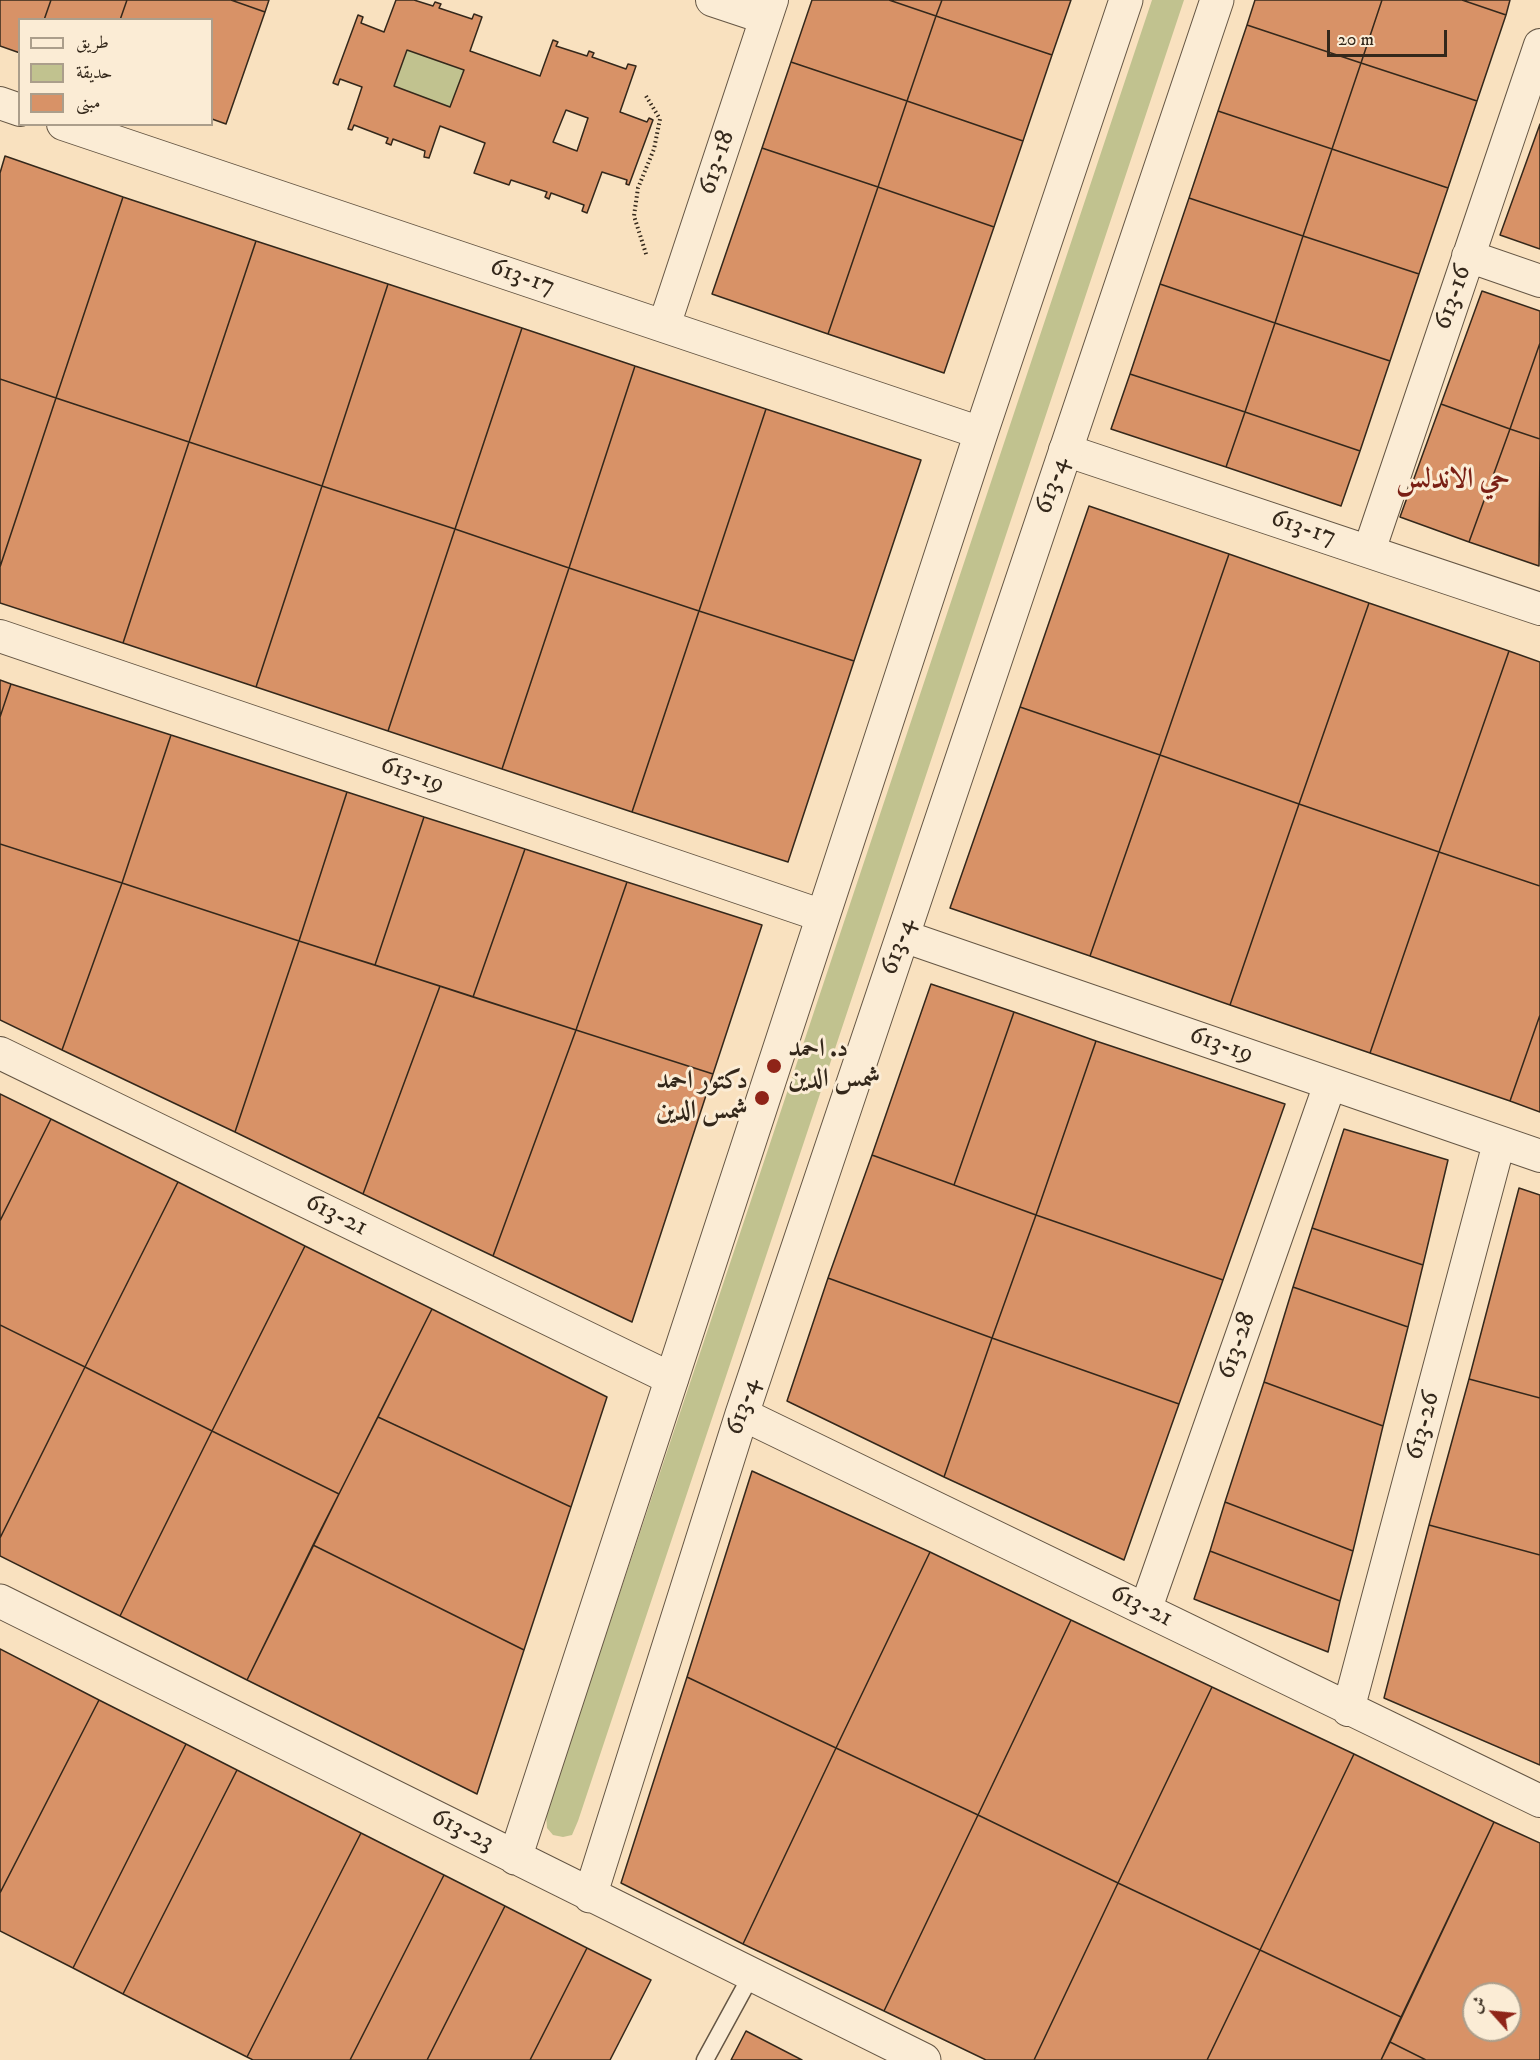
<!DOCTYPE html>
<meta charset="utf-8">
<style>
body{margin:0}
#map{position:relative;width:1540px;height:2060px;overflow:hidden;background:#f9e1bf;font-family:"IM FELL DW Pica",Amiri,serif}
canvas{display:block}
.legend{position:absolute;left:18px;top:18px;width:195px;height:108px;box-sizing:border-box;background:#fbecd5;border:2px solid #ab9e8b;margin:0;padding:8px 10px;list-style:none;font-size:18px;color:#34281b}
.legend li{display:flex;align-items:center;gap:12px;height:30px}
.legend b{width:30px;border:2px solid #ab9e8b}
.north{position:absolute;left:1462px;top:1982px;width:60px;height:60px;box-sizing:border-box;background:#fbecd5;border:2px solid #ab9e8b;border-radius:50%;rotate:297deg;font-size:16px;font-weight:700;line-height:24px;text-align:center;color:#34281b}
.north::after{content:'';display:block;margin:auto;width:21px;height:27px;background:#8f2418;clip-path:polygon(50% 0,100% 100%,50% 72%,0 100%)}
.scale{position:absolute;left:1327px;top:30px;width:120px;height:27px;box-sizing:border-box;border:3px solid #34281b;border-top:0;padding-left:8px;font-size:18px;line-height:21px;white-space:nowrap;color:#34281b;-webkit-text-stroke:4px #fbecd5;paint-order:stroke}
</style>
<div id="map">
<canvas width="1540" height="2060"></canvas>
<ul class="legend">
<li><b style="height:8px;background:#fbecd5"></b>طريق</li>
<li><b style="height:16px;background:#c1c28f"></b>حديقة</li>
<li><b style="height:16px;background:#d89267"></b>مبنى</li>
</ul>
<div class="north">ش</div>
<div class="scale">20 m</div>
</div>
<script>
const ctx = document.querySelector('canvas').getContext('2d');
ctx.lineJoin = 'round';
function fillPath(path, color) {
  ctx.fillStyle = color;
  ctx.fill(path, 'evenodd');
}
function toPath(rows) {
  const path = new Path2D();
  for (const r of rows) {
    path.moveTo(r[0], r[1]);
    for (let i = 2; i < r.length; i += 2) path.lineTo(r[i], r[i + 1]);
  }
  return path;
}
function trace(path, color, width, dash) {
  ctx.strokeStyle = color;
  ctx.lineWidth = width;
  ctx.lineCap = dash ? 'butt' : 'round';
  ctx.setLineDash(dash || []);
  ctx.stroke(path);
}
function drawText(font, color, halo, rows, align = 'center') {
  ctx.font = font + ' "IM FELL DW Pica",Amiri,serif';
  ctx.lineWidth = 6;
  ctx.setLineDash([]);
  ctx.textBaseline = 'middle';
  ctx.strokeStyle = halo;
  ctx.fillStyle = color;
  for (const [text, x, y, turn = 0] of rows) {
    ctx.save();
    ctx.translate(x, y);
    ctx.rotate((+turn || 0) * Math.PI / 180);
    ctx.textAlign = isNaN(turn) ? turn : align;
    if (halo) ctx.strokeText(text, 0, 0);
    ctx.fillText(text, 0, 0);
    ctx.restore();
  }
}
fillPath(toPath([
 [1152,0,1184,0,578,1821,572,1835,563,1837,553,1835,547,1828,546,1814],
 [407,50,464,70,450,107,394,86]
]), '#c1c28f');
const building = toPath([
 [0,0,51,0,44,20,20,20,20,53,0,46,0,0],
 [51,0,127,0,120,20,44,20,51,0],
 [127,0,231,0,265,12,226,124,212,119,212,20,120,20,127,0],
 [231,0,269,0,265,12,231,0],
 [396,0,414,0,433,6,435,2,441,4,439,8,472,19,474,14,482,17,470,51,540,76,553,40,558,42,556,46,587,56,589,51,594,53,592,57,626,69,628,64,636,66,620,112,647,122,649,118,653,120,629,185,626,184,627,180,602,172,587,213,582,211,584,205,551,193,549,199,545,197,547,192,511,180,509,185,474,173,485,143,440,126,429,158,424,157,425,151,393,139,391,145,386,143,388,138,354,125,352,130,348,129,362,87,340,79,338,85,333,83,358,15,363,17,361,23,384,32,396,0],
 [407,50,464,70,450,107,394,86,407,50],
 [566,110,588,118,577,151,553,142,566,110],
 [812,0,889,0,936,16,907,101,791,62,812,0],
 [889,0,942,0,936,16,889,0],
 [942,0,1071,0,1052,55,936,16,942,0],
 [1255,0,1382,0,1361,63,1247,25,1255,0],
 [1382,0,1462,0,1506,15,1477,101,1361,63,1382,0],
 [1462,0,1510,0,1506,15,1462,0],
 [936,16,1052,55,1023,141,907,101,936,16],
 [1247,25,1361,63,1332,149,1218,111,1247,25],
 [791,62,907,101,878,187,762,148,791,62],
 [1361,63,1477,101,1448,188,1332,149,1361,63],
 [907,101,1023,141,994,227,878,187,907,101],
 [1218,111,1332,149,1303,236,1189,198,1218,111],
 [1540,124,1540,249,1500,235,1540,124],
 [762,148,878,187,828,334,712,294,762,148],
 [1332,149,1448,188,1419,274,1303,236,1332,149],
 [5,156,123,197,56,398,0,379,0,173,5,156],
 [878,187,994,227,944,373,828,334,878,187],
 [123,197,256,241,189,442,56,398,123,197],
 [1189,198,1303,236,1275,323,1160,284,1189,198],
 [1303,236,1419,274,1390,361,1275,323,1303,236],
 [256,241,388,284,322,486,189,442,256,241],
 [388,284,522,328,455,529,322,486,388,284],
 [1160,284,1275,323,1245,412,1130,374,1160,284],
 [1482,291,1540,311,1540,343,1510,429,1441,404,1482,291],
 [1275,323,1390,361,1360,451,1245,412,1275,323],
 [522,328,635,366,569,568,455,529,522,328],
 [1540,343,1540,439,1510,429,1540,343],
 [635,366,766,409,699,611,569,568,635,366],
 [1130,374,1245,412,1226,467,1111,429,1130,374],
 [0,379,56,398,0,567,0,379],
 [56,398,189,442,123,643,0,603,0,567,56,398],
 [1441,404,1510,429,1469,542,1400,517,1441,404],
 [766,409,921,460,854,661,699,611,766,409],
 [1245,412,1360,451,1341,506,1226,467,1245,412],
 [1510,429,1540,439,1539,566,1469,542,1510,429],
 [189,442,322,486,256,687,123,643,189,442],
 [322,486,455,529,388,731,256,687,322,486],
 [1089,506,1229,554,1160,755,1020,707,1089,506],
 [455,529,569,568,502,769,388,731,455,529],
 [1229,554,1369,603,1299,804,1160,755,1229,554],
 [569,568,699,611,632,812,502,769,569,568],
 [1369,603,1509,651,1439,852,1299,804,1369,603],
 [699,611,854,661,788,862,632,812,699,611],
 [1509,651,1540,662,1540,886,1439,852,1509,651],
 [0,680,11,684,0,717,0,680],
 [11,684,171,735,122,883,0,844,0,717,11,684],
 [1020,707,1160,755,1090,956,950,908,1020,707],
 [171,735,347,792,299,941,122,883,171,735],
 [1160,755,1299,804,1230,1005,1090,956,1160,755],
 [347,792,424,817,375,965,299,941,347,792],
 [1299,804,1439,852,1370,1053,1230,1005,1299,804],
 [424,817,525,849,473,997,375,965,424,817],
 [0,844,122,883,62,1050,0,1020,0,844],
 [525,849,627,882,576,1030,473,997,525,849],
 [1439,852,1540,886,1540,1015,1510,1101,1370,1053,1439,852],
 [627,882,762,925,713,1074,576,1030,627,882],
 [122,883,299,941,235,1132,62,1050,122,883],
 [299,941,440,986,363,1194,235,1132,299,941],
 [931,984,1014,1012,954,1185,872,1155,931,984],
 [440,986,576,1030,493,1256,363,1194,440,986],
 [1014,1012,1096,1041,1036,1215,954,1185,1014,1012],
 [1540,1015,1540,1112,1510,1101,1540,1015],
 [576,1030,713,1074,632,1322,493,1256,576,1030],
 [1096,1041,1285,1104,1223,1280,1036,1215,1096,1041],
 [0,1094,51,1119,0,1221,0,1094],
 [51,1119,178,1182,85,1367,0,1325,0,1221,51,1119],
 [1344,1129,1448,1160,1423,1265,1312,1228,1344,1129],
 [872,1155,1036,1215,992,1338,828,1278,872,1155],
 [178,1182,305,1246,212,1431,85,1367,178,1182],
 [1519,1188,1540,1195,1540,1398,1469,1379,1519,1188],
 [1036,1215,1223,1280,1179,1404,992,1338,1036,1215],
 [1312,1228,1423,1265,1408,1327,1293,1287,1312,1228],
 [305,1246,432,1309,339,1494,212,1431,305,1246],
 [828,1278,992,1338,944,1477,787,1401,828,1278],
 [1293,1287,1408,1327,1383,1426,1264,1382,1293,1287],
 [432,1309,607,1397,571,1507,378,1417,432,1309],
 [0,1325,85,1367,0,1538,0,1325],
 [992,1338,1179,1404,1124,1560,944,1477,992,1338],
 [85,1367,212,1431,120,1616,0,1556,0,1538,85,1367],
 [1469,1379,1540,1398,1540,1555,1429,1525,1469,1379],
 [1264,1382,1383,1426,1353,1551,1225,1502,1264,1382],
 [378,1417,571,1507,524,1650,313,1545,378,1417],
 [212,1431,339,1494,247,1680,120,1616,212,1431],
 [752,1471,930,1552,836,1748,687,1677,752,1471],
 [1225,1502,1353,1551,1340,1601,1210,1551,1225,1502],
 [1429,1525,1540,1555,1540,1765,1384,1698,1429,1525],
 [313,1545,524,1650,477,1794,247,1680,313,1545],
 [1210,1551,1340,1601,1328,1652,1194,1599,1210,1551],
 [930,1552,1071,1620,978,1815,836,1748,930,1552],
 [1071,1620,1212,1687,1118,1883,978,1815,1071,1620],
 [0,1649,99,1700,0,1893,0,1649],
 [687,1677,836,1748,743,1944,621,1883,687,1677],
 [1212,1687,1354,1754,1260,1950,1118,1883,1212,1687],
 [99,1700,186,1744,73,1968,0,1931,0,1893,99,1700],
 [186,1744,237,1770,123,1994,73,1968,186,1744],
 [836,1748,978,1815,884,2011,743,1944,836,1748],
 [1354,1754,1494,1822,1401,2017,1260,1950,1354,1754],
 [237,1770,361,1833,247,2057,123,1994,237,1770],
 [978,1815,1118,1883,1034,2060,986,2060,884,2011,978,1815],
 [1494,1822,1540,1843,1540,2060,1426,2060,1390,2042,1494,1822],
 [1474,1994,1510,1994,1510,2030,1474,2030,1474,1994],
 [361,1833,444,1875,350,2060,253,2060,247,2057,361,1833],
 [444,1875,505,1906,427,2060,350,2060,444,1875],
 [1118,1883,1260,1950,1207,2060,1034,2060,1118,1883],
 [505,1906,587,1948,530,2060,427,2060,505,1906],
 [587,1948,651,1980,610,2060,530,2060,587,1948],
 [1260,1950,1401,2017,1381,2060,1207,2060,1260,1950],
 [746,2031,802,2060,731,2060,746,2031],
 [1390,2042,1426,2060,1381,2060,1390,2042]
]);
fillPath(building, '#d89267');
trace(building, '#34281b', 1.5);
const service = toPath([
 [705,2060,752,1974]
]);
const minor = toPath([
 [712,0,766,18],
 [0,103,20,110],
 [63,124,981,433],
 [1468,256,1540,281],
 [664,326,772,0],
 [1065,450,1540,609],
 [1369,551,1540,45],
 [0,636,823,916],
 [903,936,1540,1156],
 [0,1053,672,1379],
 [742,1414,1540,1801],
 [1146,1608,1330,1084],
 [1348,1710,1499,1143]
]);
const tertiary = toPath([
 [0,1601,924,2060],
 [515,1858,981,433,1126,0],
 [590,1896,742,1414,1217,0]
]);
trace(service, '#655644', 19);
trace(minor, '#655644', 34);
trace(tertiary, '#655644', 35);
trace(toPath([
 [646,96,660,119,654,149,638,188,634,216,647,257]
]), '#34281b', 4, [1.5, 3]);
trace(service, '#fbecd5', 16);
trace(minor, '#fbecd5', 32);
trace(tertiary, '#fbecd5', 33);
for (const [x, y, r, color] of [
 [774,1066,8,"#8f2418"],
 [762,1098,8,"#8f2418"]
]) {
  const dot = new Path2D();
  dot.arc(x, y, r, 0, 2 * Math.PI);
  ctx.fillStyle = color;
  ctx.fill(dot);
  trace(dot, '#fbecd5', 2);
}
drawText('26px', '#34281b', '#fbecd5', [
 ["613-18",718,163,-72],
 ["613-17",522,278,19],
 ["613-16",1454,298,-71],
 ["613-4",1053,486,-72],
 ["613-17",1303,529,18],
 ["613-19",412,776,19],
 ["613-4",899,947,-71],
 ["613-19",1221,1046,19],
 ["613-21",336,1216,26],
 ["613-28",1238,1346,-71],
 ["613-4",744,1407,-72],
 ["613-26",1424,1426,-75],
 ["613-21",1141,1607,26],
 ["613-23",462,1831,26]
]);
drawText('bold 26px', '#34281b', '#fbecd5', [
 ["د. احمد",788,1051],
 ["شمس الدين",788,1081],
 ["دكتور احمد",748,1083,"right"],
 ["شمس الدين",748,1113,"right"]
], 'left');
drawText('bold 28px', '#7a1f14', '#fbecd5', [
 ["حي الاندلس",1453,481]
]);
</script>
